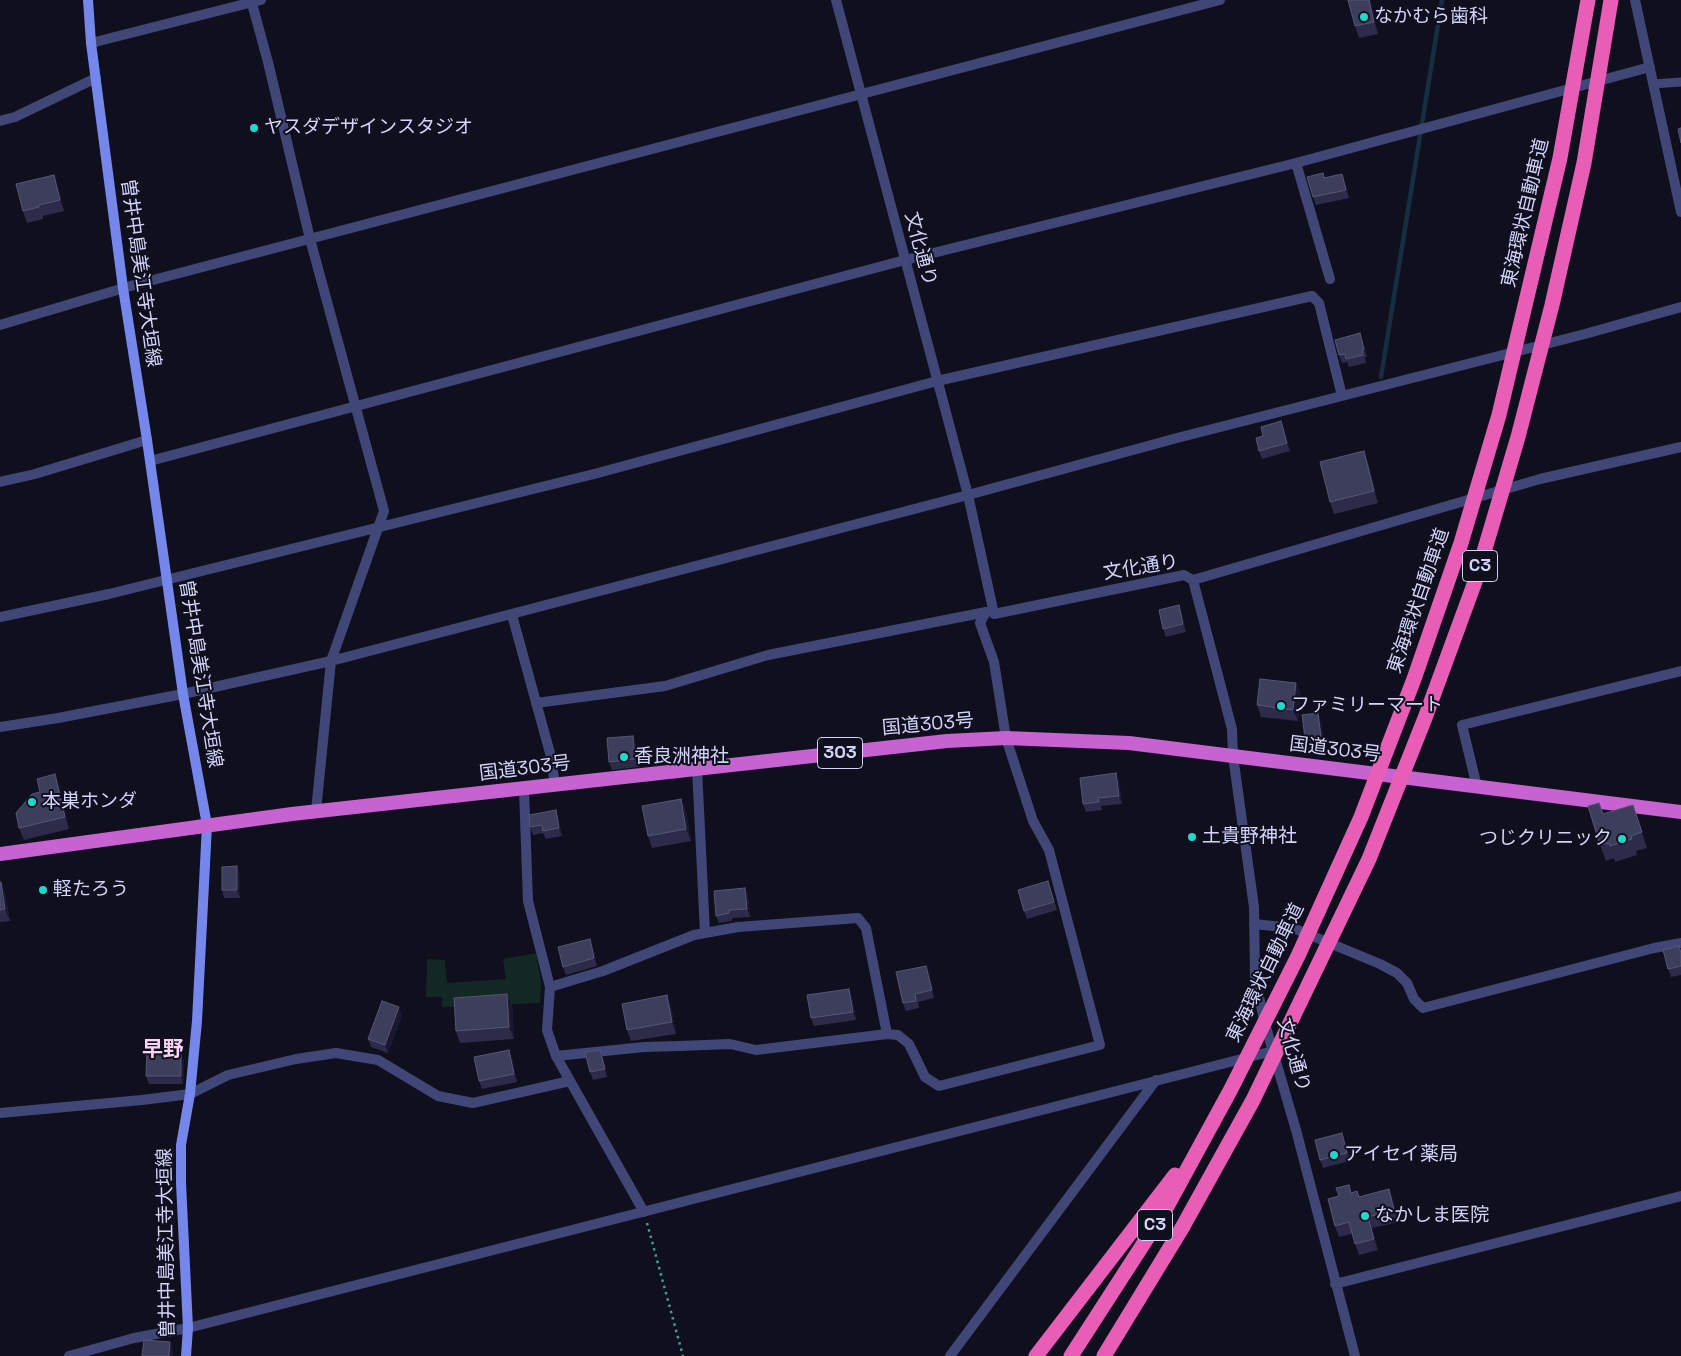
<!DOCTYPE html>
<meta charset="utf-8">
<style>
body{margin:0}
canvas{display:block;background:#0f0f1e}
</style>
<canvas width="1681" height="1356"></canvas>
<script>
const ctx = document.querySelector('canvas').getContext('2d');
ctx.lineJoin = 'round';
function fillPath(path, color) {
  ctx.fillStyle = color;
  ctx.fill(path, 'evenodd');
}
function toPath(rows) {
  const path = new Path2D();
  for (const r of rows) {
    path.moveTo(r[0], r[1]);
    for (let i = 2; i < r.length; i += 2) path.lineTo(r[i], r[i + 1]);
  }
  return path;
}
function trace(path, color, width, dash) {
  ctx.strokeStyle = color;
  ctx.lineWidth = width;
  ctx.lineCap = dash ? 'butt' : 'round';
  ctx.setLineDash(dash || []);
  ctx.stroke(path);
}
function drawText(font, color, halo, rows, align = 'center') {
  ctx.font = font + ' "Space Grotesk","Noto Sans JP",sans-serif';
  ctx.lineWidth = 4;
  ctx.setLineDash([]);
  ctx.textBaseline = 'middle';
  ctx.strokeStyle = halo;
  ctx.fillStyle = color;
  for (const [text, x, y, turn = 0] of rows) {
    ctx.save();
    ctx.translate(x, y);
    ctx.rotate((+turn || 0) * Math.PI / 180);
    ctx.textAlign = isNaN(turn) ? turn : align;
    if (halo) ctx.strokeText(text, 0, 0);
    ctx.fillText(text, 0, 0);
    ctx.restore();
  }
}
fillPath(toPath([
 [536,953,541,982,540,1003,442,1007,442,997,426,997,427,959,445,960,447,983,506,979,503,959]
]), '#132723');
trace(toPath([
 [1381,377,1442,0]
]), '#152e41', 4.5);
trace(toPath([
 [647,1223,683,1356]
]), '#3ea18a', 2.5, [2.5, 4]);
trace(toPath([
 [1653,84,1681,82]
]), '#404776', 9);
trace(toPath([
 [251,0,268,62,310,239,384,511,331,661,316,811],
 [1635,0,1681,212],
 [91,43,261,0],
 [0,121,15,117,96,78],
 [1296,163,1330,279],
 [0,325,134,285,1220,0],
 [150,461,905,260,1296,163,1650,67],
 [0,482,35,474,147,440],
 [1193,580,1540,479,1681,447],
 [512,615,550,753,555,784],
 [0,617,109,594,598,473,937,381,1312,296,1319,303,1342,396],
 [536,703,665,686,768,655,986,612,980,623,994,662,1006,738,1033,821,1049,850,1100,1045,939,1086,925,1077,909,1044,898,1035,887,1034,756,1050,730,1044,679,1046,644,1047,556,1056],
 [0,727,58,718,183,694,331,661,968,495,1177,438,1585,334,1681,307],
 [697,768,705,933],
 [1477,787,1462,725,1681,671],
 [524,789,528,901,550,987,547,1030,556,1056,644,1212],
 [1254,924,1293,928,1380,964,1397,973,1407,983,1414,999,1423,1008,1654,948,1681,943],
 [550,987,603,971,694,935,738,927,858,918,866,928,887,1034],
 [0,1113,142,1100,190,1094,228,1075,296,1059,336,1053,378,1060,438,1096,473,1103,570,1081],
 [1335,1284,1681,1196],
 [69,1356,134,1338,188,1328,1273,1051],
 [950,1356,1156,1080]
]), '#404776', 10);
trace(toPath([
 [836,0,968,495,994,614,1184,575,1193,580,1232,729,1233,756,1254,907,1255,978,1265,1024,1296,1130,1355,1356]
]), '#404776', 10);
trace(toPath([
 [88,0,91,43,123,288,147,440,183,694,207,825,197,1021,190,1094,181,1145,181,1183,188,1328,186,1356]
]), '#7687ec', 10);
trace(toPath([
 [0,854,292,814,947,741,1006,738,1129,743,1681,812]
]), '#c663d0', 14);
trace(toPath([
 [1036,1356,1175,1175],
 [1071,1356,1164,1212,1231,1089,1298,956,1361,817,1414,679,1461,543,1499,415,1560,158,1588,0],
 [1104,1356,1182,1228,1253,1100,1369,859,1425,718,1476,579,1518,437,1552,305,1584,163,1611,0]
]), '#e85eb7', 15);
fillPath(toPath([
 [1370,0,1378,34,1359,38,1355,26],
 [1323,173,1325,178,1342,174,1345,182,1349,198,1316,205,1313,197],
 [58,187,64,211,43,216,43,219,27,223,23,211],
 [1363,341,1367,357,1365,357,1366,363,1349,367,1347,362,1342,363,1339,355],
 [1281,421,1290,451,1262,459,1259,451,1263,436],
 [1368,462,1378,503,1334,514,1330,502],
 [1182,613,1186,632,1166,637,1163,629],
 [1296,683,1301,695,1298,721,1261,717,1257,705],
 [1321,721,1324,744,1308,746,1305,738],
 [636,744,638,767,612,770,609,762],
 [1116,773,1119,781,1122,804,1101,806,1102,810,1086,812,1083,804],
 [59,786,69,829,24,840,19,828,40,792],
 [681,799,686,811,691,841,652,848,648,836],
 [1599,803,1603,814,1633,805,1647,848,1636,851,1637,855,1615,862,1614,858,1606,861,1600,845],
 [556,810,558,818,562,836,546,839,543,833,533,835,530,827],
 [240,874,240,898,224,898,222,890],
 [1048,881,1057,910,1027,919,1024,911],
 [0,882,1,882,5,894,10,921,0,922],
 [745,888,748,896,750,917,732,918,732,921,719,923,716,916],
 [593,947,597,966,566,975,563,967],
 [1681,953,1681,975,1671,977,1668,969],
 [926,966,929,973,934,998,918,1002,919,1008,906,1011,903,1003],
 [507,994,512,1006,514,1039,460,1043,456,1031],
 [852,997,856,1020,814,1026,811,1018],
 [671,1007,676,1034,631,1041,627,1030],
 [402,1015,388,1053,371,1047,368,1039],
 [164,1049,165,1053,181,1054,184,1062,183,1084,149,1084,146,1076],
 [512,1058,517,1082,482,1089,479,1081],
 [603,1058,607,1077,593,1080,590,1072],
 [1342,1133,1350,1161,1323,1168,1320,1160],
 [1389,1189,1393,1200,1399,1222,1372,1228,1378,1250,1359,1255,1352,1234,1339,1237,1335,1226,1352,1193,1359,1197]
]), '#2c2b49');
fillPath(toPath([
 [1369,0,1370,0,1378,34,1374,22],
 [1342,174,1345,182,1349,198,1346,190],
 [54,175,58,187,64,211,60,200],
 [1360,333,1363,341,1367,357,1364,349],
 [1281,421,1284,429,1290,451,1287,443],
 [1364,451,1368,462,1378,503,1374,491],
 [1179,605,1182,613,1186,632,1183,624],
 [1296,683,1301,695,1298,721,1293,710],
 [1318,713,1321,721,1324,744,1321,736],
 [633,736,636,744,638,767,635,759],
 [1116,773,1119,781,1122,804,1119,796],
 [55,774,59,786,69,829,65,817],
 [681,799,686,811,691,841,686,829],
 [556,810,558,818,562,836,559,828],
 [237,866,240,874,240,898,237,890],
 [1,882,5,894,10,921,5,909],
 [745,888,748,896,750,917,747,909],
 [590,939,593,947,597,966,594,958],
 [926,966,929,973,934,998],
 [849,989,852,997,856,1020,853,1012],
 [507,994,512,1006,514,1039,509,1027],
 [667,995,671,1007,676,1034,672,1022],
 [399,1007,402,1015,388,1053,385,1045],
 [509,1050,512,1058,517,1082,514,1074],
 [600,1050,603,1058,607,1077,605,1069],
 [181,1054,184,1062,183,1084,181,1076],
 [1342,1133,1345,1141,1350,1161,1347,1153],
 [1389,1189,1393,1200,1399,1222,1394,1210],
 [1368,1217,1372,1228,1378,1250,1374,1239],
 [170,1342,173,1350,173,1356,169,1356]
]), '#191830');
const building = toPath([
 [1348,0,1369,0,1374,22,1355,26,1348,0],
 [1681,128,1681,143,1678,129,1681,128],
 [1323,173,1324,178,1342,174,1346,190,1313,197,1307,177,1323,173],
 [54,175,60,200,39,205,39,207,23,211,16,184,54,175],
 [1360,333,1364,349,1362,349,1363,355,1346,359,1345,354,1339,355,1335,340,1360,333],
 [1281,421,1287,443,1259,451,1256,438,1263,436,1261,427,1281,421],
 [1364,451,1374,491,1330,502,1320,462,1364,451],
 [1179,605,1183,624,1163,629,1159,610,1179,605],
 [1260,679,1296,683,1293,710,1257,705,1260,679],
 [1318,713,1321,736,1305,738,1302,715,1318,713],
 [633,736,635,759,609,762,607,738,633,736],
 [1116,773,1119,796,1098,798,1099,802,1083,804,1080,778,1116,773],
 [55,774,65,817,19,828,16,813,32,794,40,792,37,779,55,774],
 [681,799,686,829,648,836,642,806,681,799],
 [1599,803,1603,814,1633,805,1642,832,1631,836,1632,839,1610,846,1609,843,1600,845,1588,806,1599,803],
 [556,810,559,828,543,831,542,825,530,827,529,815,556,810],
 [237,866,237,890,222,890,222,867,237,866],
 [1048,881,1054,902,1024,911,1018,890,1048,881],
 [0,882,1,882,5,909,0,910,0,882],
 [745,888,747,909,729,910,729,913,716,916,714,891,745,888],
 [590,939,594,958,563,967,558,947,590,939],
 [1679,946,1681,953,1681,966,1668,969,1663,950,1679,946],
 [926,966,932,990,915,994,916,1001,903,1003,896,972,926,966],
 [849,989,853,1012,811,1018,807,995,849,989],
 [507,994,509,1027,456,1031,454,998,507,994],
 [667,995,672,1022,627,1030,622,1004,667,995],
 [382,1001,399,1007,385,1045,368,1039,382,1001],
 [147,1049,164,1049,164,1053,181,1054,181,1076,146,1076,147,1049],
 [509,1050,514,1074,479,1081,474,1057,509,1050],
 [600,1050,605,1069,590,1072,585,1052,600,1050],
 [1342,1133,1347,1153,1320,1160,1315,1140,1342,1133],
 [1349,1185,1351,1193,1357,1191,1359,1197,1389,1189,1394,1210,1368,1217,1374,1239,1355,1244,1349,1222,1335,1226,1328,1199,1339,1196,1336,1188,1349,1185],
 [144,1340,170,1342,169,1356,142,1356,144,1340]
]);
fillPath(building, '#3d3d5c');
trace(building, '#555575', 1);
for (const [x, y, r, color] of [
 [1364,17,5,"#1fd8cb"],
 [254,128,5,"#1fd8cb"],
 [1281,706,5,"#1fd8cb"],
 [624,757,5,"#1fd8cb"],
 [32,802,5,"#1fd8cb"],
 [1192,837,5,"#1fd8cb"],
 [1622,839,5,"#1fd8cb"],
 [43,890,5,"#1fd8cb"],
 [1334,1155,5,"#1fd8cb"],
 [1365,1216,5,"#1fd8cb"]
]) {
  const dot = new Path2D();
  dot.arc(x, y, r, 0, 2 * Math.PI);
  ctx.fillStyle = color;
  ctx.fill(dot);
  trace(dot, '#0f0f1e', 2);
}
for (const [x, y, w] of [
 [1480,566,35],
 [840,753,45],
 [1155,1225,35]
]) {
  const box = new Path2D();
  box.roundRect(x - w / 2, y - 15.5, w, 31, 4);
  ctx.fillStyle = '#0f0f1e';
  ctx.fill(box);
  trace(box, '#d2d4f9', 1);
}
drawText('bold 18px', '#d2d4f9', null, [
 ["C3",1480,566],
 ["303",840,753],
 ["C3",1155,1225]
]);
drawText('19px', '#d2d4f9', '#0f0f1e', [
 ["なかむら歯科",1374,17],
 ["ヤスダデザインスタジオ",264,128],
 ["ファミリーマート",1291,706],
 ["香良洲神社",634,757],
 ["本巣ホンダ",42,802],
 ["土貴野神社",1202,837],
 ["つじクリニック",1612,839,"right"],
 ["軽たろう",53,890],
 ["アイセイ薬局",1344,1155],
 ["なかしま医院",1375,1216]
], 'left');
drawText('19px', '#d2d4f9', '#0f0f1e', [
 ["東海環状自動車道",1526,213,-77],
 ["文化通り",920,249,75],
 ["曽井中島美江寺大垣線",140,273,82],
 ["文化通り",1141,568,-9],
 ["東海環状自動車道",1419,601,-71],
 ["曽井中島美江寺大垣線",200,674,81],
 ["国道303号",928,725,-5],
 ["国道303号",1335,750,7],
 ["国道303号",525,769,-7],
 ["東海環状自動車道",1266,973,-64],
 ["文化通り",1293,1055,74],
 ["曽井中島美江寺大垣線",167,1243,-91]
]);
drawText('bold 21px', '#f9d4f2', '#0f0f1e', [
 ["早野",163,1050]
]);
</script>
